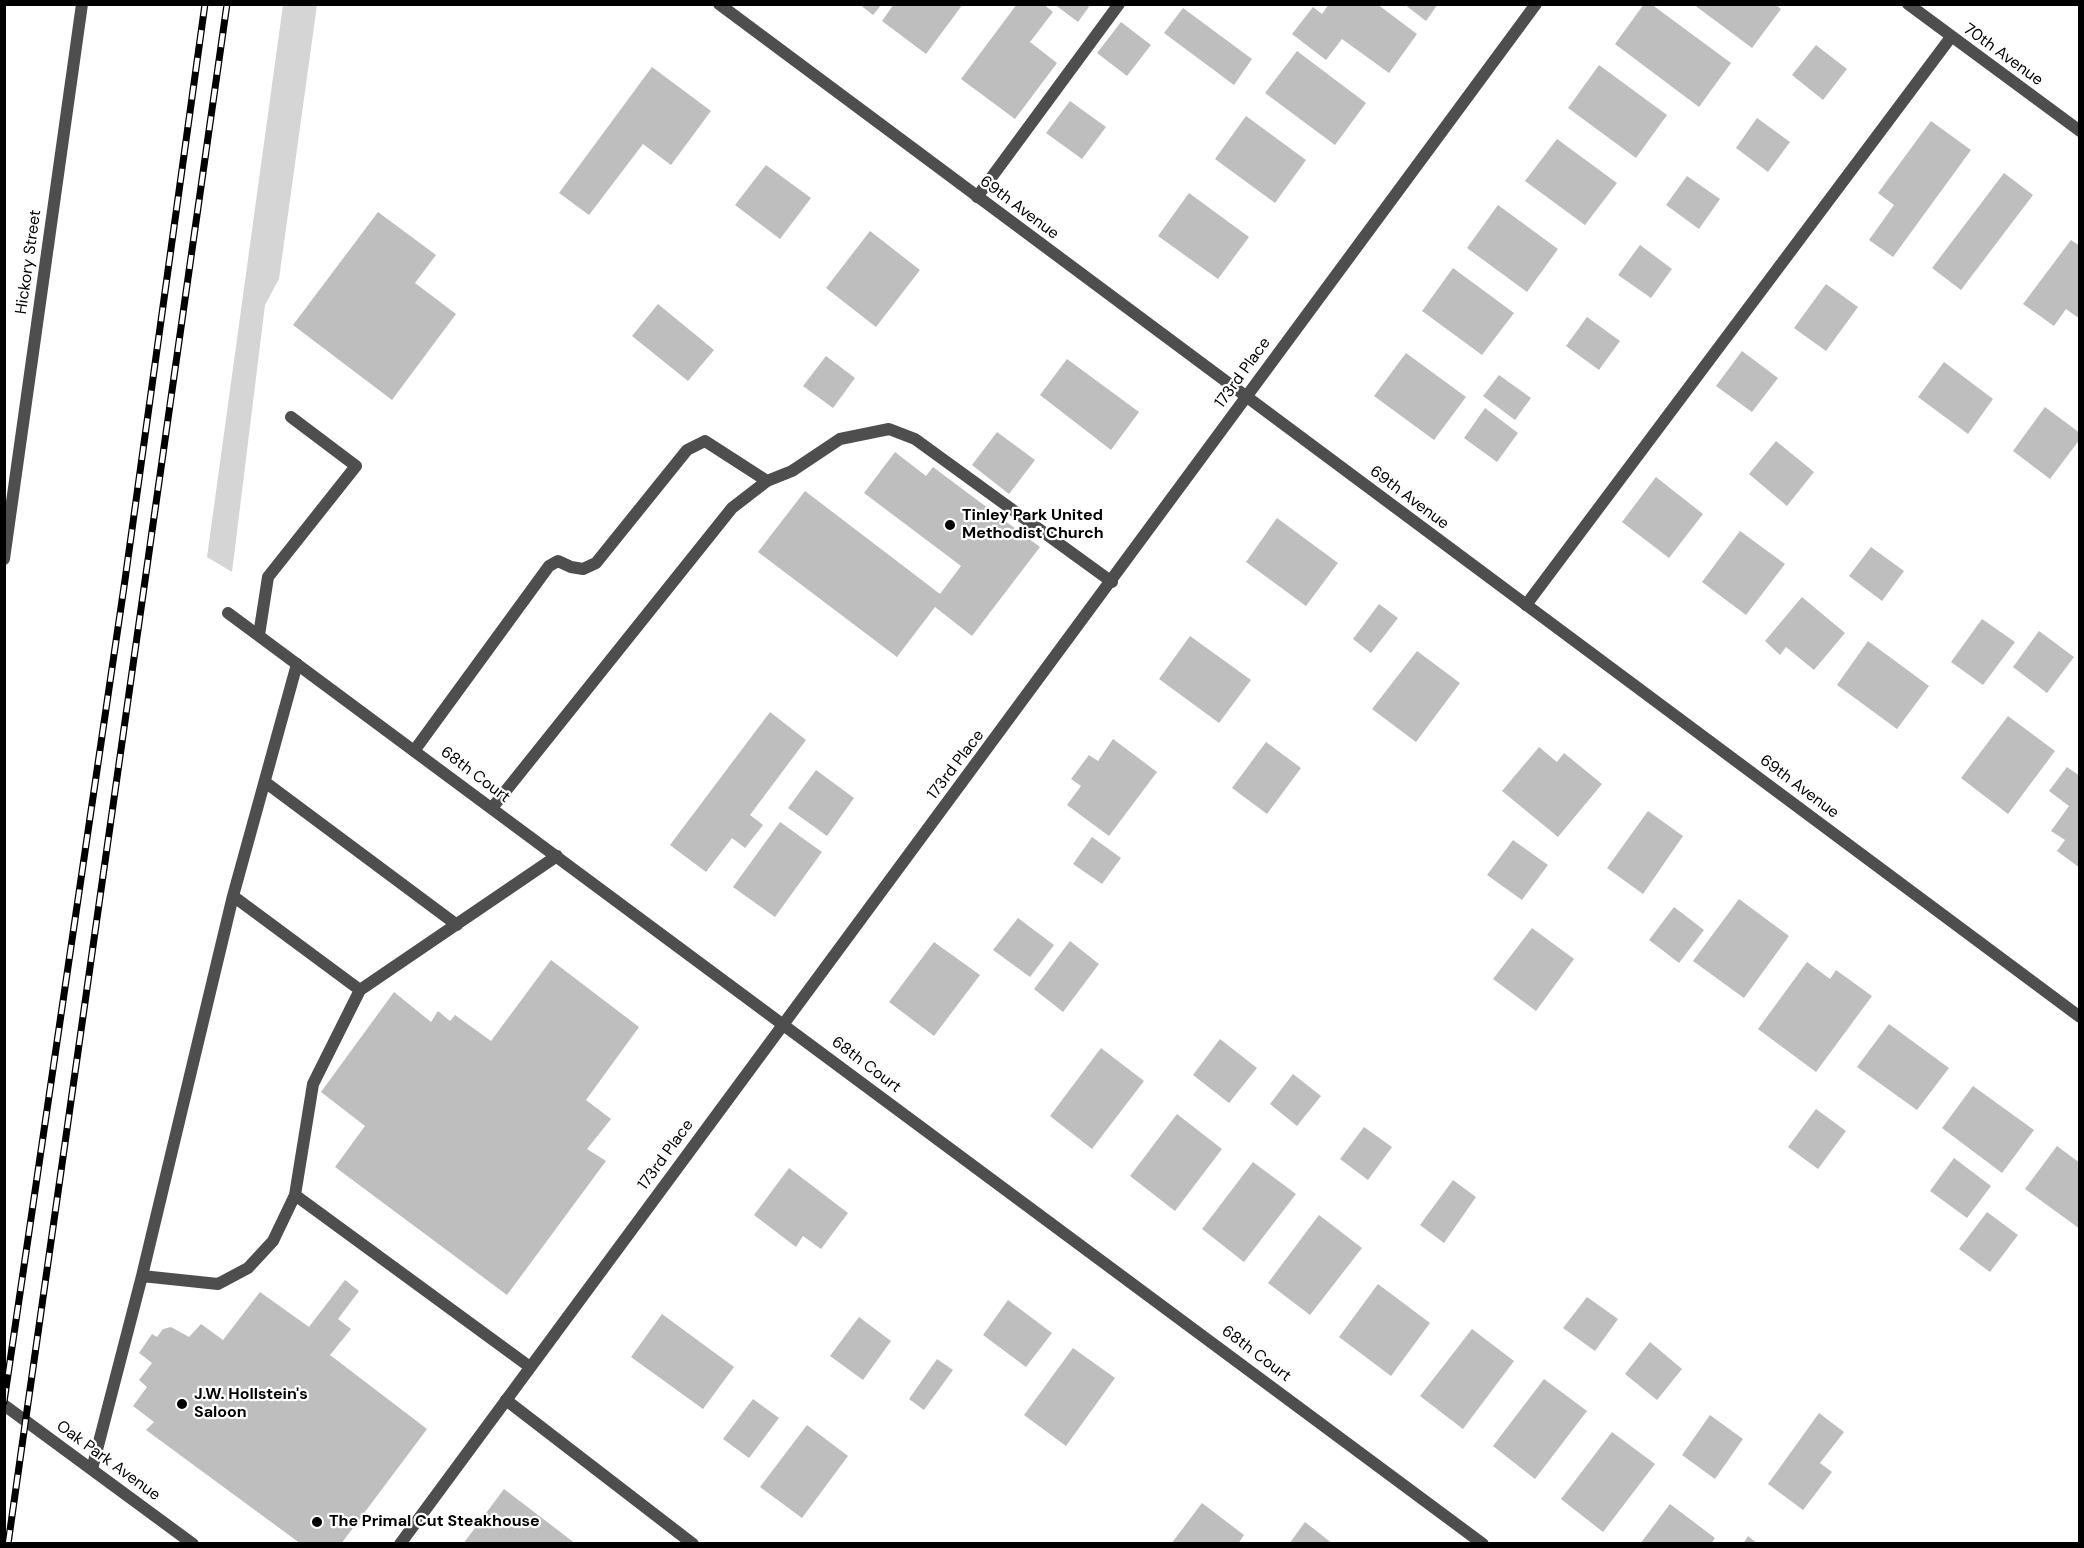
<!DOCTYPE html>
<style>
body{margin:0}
#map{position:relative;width:2084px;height:1548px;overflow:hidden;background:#fff;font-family:"DM Sans",sans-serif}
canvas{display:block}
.frame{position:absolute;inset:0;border:6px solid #000;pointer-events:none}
</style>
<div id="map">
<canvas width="2084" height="1548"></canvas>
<div class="frame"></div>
</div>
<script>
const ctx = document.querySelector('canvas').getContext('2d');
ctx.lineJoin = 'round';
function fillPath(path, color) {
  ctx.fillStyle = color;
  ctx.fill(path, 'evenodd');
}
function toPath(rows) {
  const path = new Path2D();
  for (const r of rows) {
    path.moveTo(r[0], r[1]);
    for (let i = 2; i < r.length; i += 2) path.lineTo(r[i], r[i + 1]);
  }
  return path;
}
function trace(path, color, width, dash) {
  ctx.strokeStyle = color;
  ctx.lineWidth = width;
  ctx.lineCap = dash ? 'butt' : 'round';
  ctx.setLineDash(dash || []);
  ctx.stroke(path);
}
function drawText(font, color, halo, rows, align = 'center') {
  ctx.font = font + ' "DM Sans",sans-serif';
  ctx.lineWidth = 4.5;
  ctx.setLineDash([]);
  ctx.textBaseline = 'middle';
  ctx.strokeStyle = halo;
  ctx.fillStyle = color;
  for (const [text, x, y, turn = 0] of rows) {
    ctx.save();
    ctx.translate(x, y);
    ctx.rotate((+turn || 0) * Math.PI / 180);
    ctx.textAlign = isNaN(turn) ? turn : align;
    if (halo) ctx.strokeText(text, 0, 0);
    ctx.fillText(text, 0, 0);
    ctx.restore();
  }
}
fillPath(toPath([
 [283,5,317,5,279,279,265,305,232,572,207,557]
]), '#d5d5d5');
fillPath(toPath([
 [859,4,882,4,873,15],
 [894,4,963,4,926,54,882,21],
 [1017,4,1043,4,1053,12,1030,42,1057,63,1015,119,961,79],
 [1054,4,1091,4,1078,22],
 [1329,4,1377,4,1417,34,1389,73,1342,39,1326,60,1292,34,1313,7,1322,14],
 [1404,4,1438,4,1426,21],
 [1644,4,1651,4,1731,63,1699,107,1615,44],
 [1693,4,1775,4,1781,9,1752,48],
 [1183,8,1252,59,1234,85,1164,33],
 [1121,22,1151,45,1127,76,1097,53],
 [1816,45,1847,69,1823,100,1792,75],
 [1297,51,1366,103,1335,145,1265,93],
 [1599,65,1667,115,1636,158,1568,108],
 [652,67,711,111,671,165,643,144,589,215,559,193],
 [1070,101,1106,127,1082,159,1046,133],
 [1246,116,1306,160,1275,203,1215,159],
 [1757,118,1790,142,1768,172,1736,148],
 [1931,121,1971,150,1893,257,1869,240,1894,205,1878,193],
 [1557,139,1617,183,1585,225,1525,181],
 [766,165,811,198,780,239,735,205],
 [2004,173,2033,195,1961,290,1932,268],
 [1687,176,1720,199,1699,229,1666,205],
 [1189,193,1249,237,1218,279,1158,236],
 [1498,205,1558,249,1527,292,1467,248],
 [378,212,436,255,415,283,456,314,392,400,293,325],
 [870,231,920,270,876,327,826,288],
 [2071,240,2080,246,2080,319,2066,309,2054,326,2023,304],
 [1640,245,1672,269,1651,298,1618,275],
 [1453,268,1514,313,1482,355,1422,311],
 [1826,284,1858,307,1826,351,1794,328],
 [658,304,714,350,688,381,632,336],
 [1587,317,1620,341,1599,370,1566,346],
 [1742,351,1778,378,1752,412,1716,386],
 [1406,353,1466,397,1434,440,1374,396],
 [826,356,855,378,833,408,803,386],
 [1067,359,1139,412,1111,450,1040,395],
 [1944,362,1993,399,1968,434,1918,397],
 [1499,375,1531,398,1515,420,1483,396],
 [2045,407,2080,433,2080,439,2050,479,2013,451],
 [1485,408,1518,433,1497,462,1464,438],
 [997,432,1035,460,1009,494,972,465],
 [1776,441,1814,472,1787,506,1749,474],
 [895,452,926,476,933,467,1040,547,972,636,935,607,897,657,758,552,805,491,940,594,961,566,864,493],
 [1656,477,1703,514,1669,558,1622,522],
 [1277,518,1338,563,1306,606,1246,562],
 [1740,531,1785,564,1746,615,1702,582],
 [1871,547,1904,571,1882,601,1849,576],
 [1802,597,1845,633,1814,670,1786,647,1780,655,1765,641],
 [1379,604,1398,618,1371,653,1353,639],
 [1982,619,2015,642,1983,685,1951,662],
 [2039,631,2074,657,2047,693,2013,667],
 [1190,636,1251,680,1219,723,1159,679],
 [1868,641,1929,686,1897,729,1837,685],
 [1417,651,1460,683,1416,742,1372,709],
 [770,712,806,740,750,815,763,825,745,848,732,838,706,872,670,845],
 [2008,716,2055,751,2008,814,1961,778],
 [1113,739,1157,772,1109,836,1067,805,1081,786,1071,779,1089,755,1098,761],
 [1266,742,1301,768,1267,814,1232,788],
 [1539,747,1557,762,1564,753,1602,784,1558,837,1502,791],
 [2067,767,2080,776,2080,868,2057,851,2065,840,2051,831,2069,806,2049,791],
 [816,770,854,798,827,836,788,808],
 [1648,811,1683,836,1643,894,1607,868],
 [780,822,822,852,775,917,733,887],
 [1092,837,1121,858,1102,884,1073,864],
 [1513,840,1548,865,1522,900,1487,875],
 [1739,899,1789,936,1744,998,1693,961],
 [1674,907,1704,930,1679,963,1649,940],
 [1018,918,1054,945,1030,977,993,950],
 [1532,928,1574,959,1536,1011,1493,979],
 [1070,941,1099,964,1063,1012,1034,989],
 [934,942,980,975,934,1036,889,1002],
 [551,960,639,1027,586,1100,611,1119,587,1149,606,1161,507,1295,335,1167,365,1126,321,1092,394,992,431,1022,438,1011,450,1021,455,1015,491,1041],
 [1807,962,1830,979,1836,970,1872,996,1816,1072,1758,1029],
 [1889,1024,1949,1068,1917,1110,1857,1067],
 [1220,1039,1257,1068,1229,1103,1193,1075],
 [1101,1048,1144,1081,1092,1149,1050,1116],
 [1293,1074,1321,1096,1297,1126,1270,1104],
 [1973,1086,2034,1130,2002,1173,1942,1128],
 [1816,1109,1846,1131,1818,1169,1788,1147],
 [1177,1114,1222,1149,1175,1211,1130,1176],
 [1364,1127,1392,1147,1368,1180,1340,1159],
 [2057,1146,2080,1163,2080,1229,2025,1189],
 [1954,1158,1991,1186,1967,1218,1930,1191],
 [1253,1162,1296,1194,1244,1262,1202,1229],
 [789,1168,848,1213,821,1249,803,1236,796,1247,754,1215],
 [1453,1180,1476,1197,1444,1243,1420,1225],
 [1987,1212,2018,1235,1990,1272,1959,1249],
 [1319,1215,1362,1248,1310,1315,1268,1283],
 [345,1280,359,1291,338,1319,351,1329,330,1355,427,1429,341,1544,301,1544,146,1430,154,1422,133,1406,147,1387,139,1380,152,1363,139,1353,152,1334,157,1337,163,1329,171,1327,189,1337,201,1324,223,1340,260,1292,309,1327],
 [1378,1284,1430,1323,1391,1376,1339,1337],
 [1587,1297,1618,1319,1595,1351,1563,1328],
 [1008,1300,1052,1333,1026,1367,983,1335],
 [662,1314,734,1367,703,1409,631,1357],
 [859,1317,891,1341,863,1380,830,1356],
 [1472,1329,1514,1361,1463,1429,1420,1396],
 [1650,1342,1682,1369,1657,1400,1625,1374],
 [1073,1348,1115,1378,1066,1446,1024,1415],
 [937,1359,953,1370,924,1410,909,1399],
 [1544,1379,1587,1411,1535,1479,1493,1446],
 [753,1399,779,1418,749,1458,723,1439],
 [1819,1413,1844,1432,1820,1463,1832,1472,1803,1510,1768,1484],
 [1710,1415,1743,1439,1715,1479,1682,1455],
 [807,1425,848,1456,802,1518,760,1487],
 [1612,1432,1655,1464,1603,1532,1561,1499],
 [504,1489,576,1544,463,1544],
 [1202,1503,1244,1535,1238,1544,1171,1544],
 [1670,1504,1715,1538,1711,1544,1640,1544],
 [1305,1522,1333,1544,1289,1544],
 [1748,1536,1758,1544,1743,1544]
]), '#bebebe');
trace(toPath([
 [977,197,1119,4],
 [1526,605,1951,37],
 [259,635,268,577,356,466,291,417],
 [297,664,233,896,360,990,313,1084,295,1195,530,1367],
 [414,751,549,566,558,561,571,567,583,569,596,563,687,450,705,441,767,481],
 [265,782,457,925],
 [492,808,732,508,767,481,792,471,840,439,889,429,915,439,1112,582],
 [360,990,557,856],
 [142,1276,218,1284,248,1268,273,1241,295,1195],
 [506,1400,693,1544],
 [92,1469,142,1276,233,896]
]), '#4e4e4e', 12);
trace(toPath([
 [719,4,2080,1017],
 [1908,4,2080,131],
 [228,613,1483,1544],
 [400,1544,1536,4]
]), '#4e4e4e', 12);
trace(toPath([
 [4,559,82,4],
 [4,1405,193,1544]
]), '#4e4e4e', 12);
const rail = toPath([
 [4,1402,125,580,205,4],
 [8,1544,227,4]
]);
trace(rail, '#000', 7);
trace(rail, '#fff', 4.5, [14]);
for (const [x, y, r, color] of [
 [950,525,6,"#000"],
 [182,1404,6,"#000"],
 [317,1522,6,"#000"]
]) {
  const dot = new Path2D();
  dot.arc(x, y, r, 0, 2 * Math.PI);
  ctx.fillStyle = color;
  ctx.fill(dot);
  trace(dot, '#fff', 2);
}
drawText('16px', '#000', '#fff', [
 ["70th Avenue",2003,55,36],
 ["69th Avenue",1019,208,37],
 ["Hickory Street",29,262,-82],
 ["173rd Place",1243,373,-54],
 ["69th Avenue",1409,498,37],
 ["173rd Place",956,765,-53],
 ["68th Court",475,775,37],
 ["69th Avenue",1799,787,37],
 ["68th Court",866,1065,37],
 ["173rd Place",666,1155,-54],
 ["68th Court",1256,1354,37],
 ["Oak Park Avenue",108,1461,36]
]);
drawText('bold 16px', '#000', '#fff', [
 ["Tinley Park United",962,516],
 ["Methodist Church",962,534],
 ["J.W. Hollstein's",194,1395],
 ["Saloon",194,1413],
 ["The Primal Cut Steakhouse",329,1522]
], 'left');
</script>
